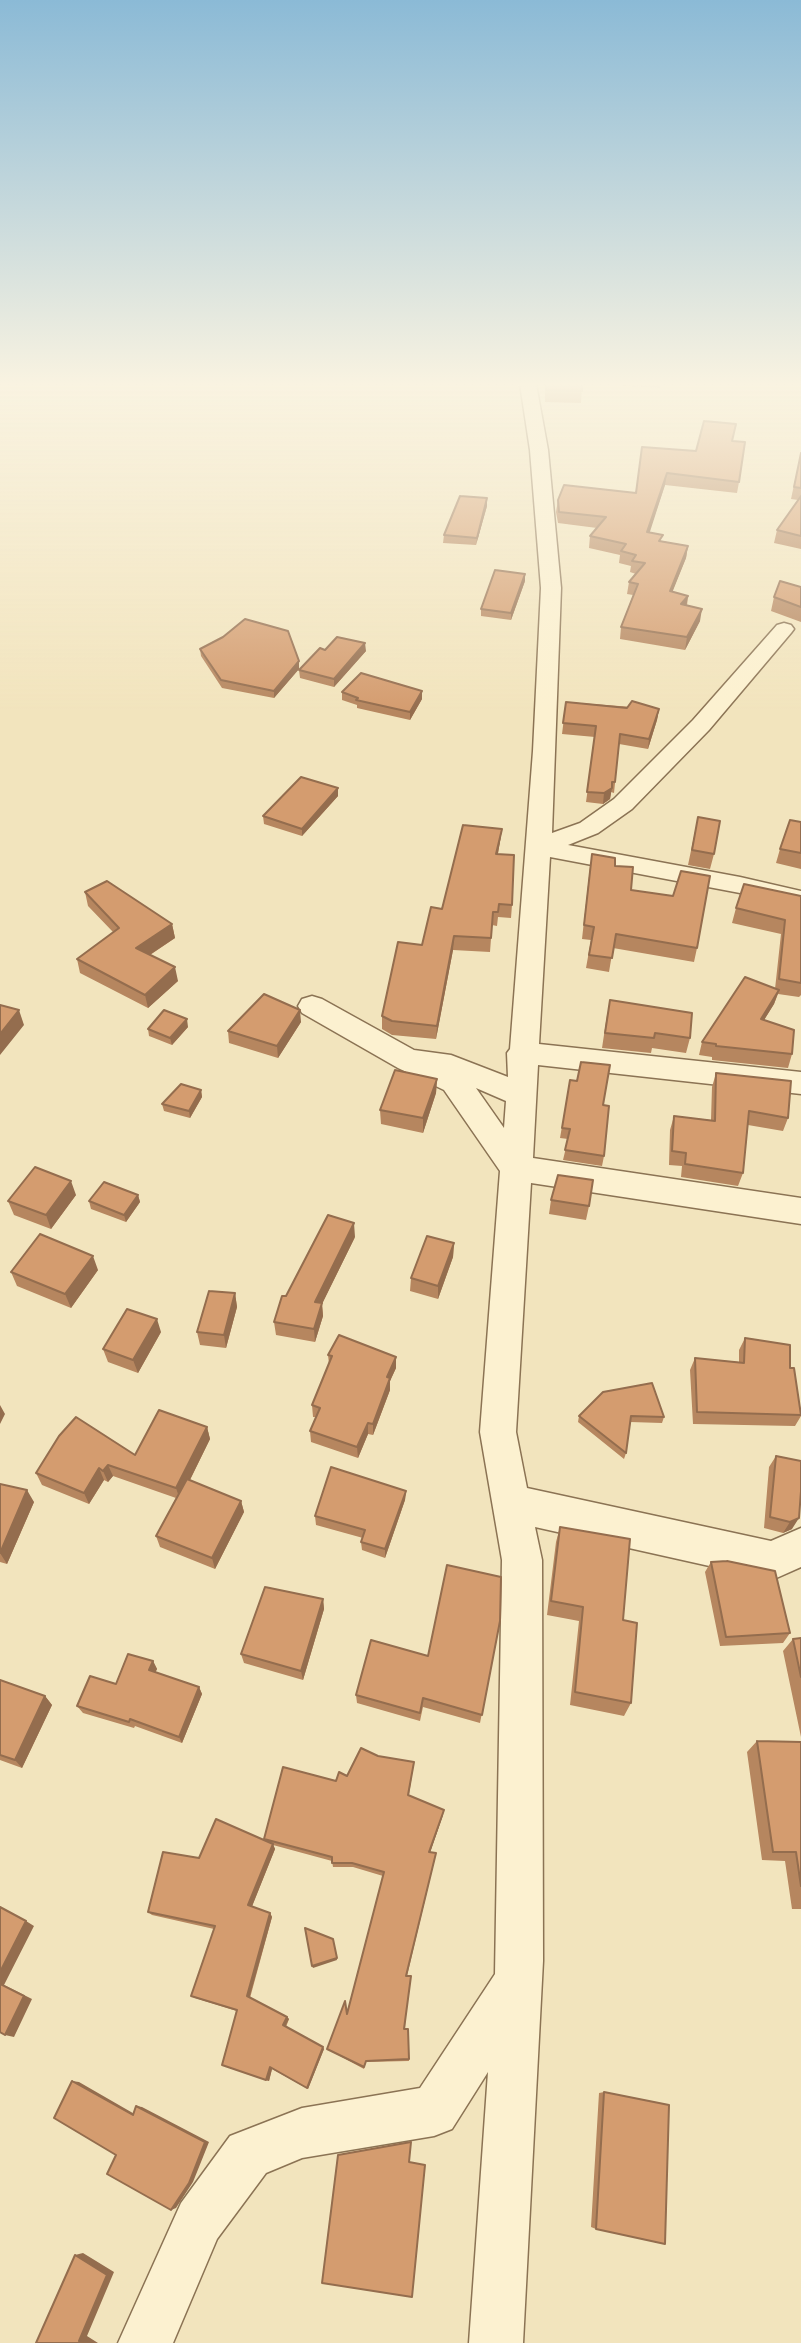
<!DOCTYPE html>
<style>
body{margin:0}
canvas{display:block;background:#f2e4bd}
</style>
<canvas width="801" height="2343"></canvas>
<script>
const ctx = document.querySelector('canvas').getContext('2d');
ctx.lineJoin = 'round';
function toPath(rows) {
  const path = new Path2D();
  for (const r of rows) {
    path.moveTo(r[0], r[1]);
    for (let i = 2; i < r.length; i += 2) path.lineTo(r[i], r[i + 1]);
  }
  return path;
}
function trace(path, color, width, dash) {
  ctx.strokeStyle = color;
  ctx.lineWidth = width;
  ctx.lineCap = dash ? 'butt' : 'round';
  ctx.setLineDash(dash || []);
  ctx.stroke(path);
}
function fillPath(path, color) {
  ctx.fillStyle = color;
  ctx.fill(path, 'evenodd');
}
const minor = toPath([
 [520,384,536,384,548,450,561,588,552,833,580,823,614,799,693,720,777,625,784,623,791,625,794,629,791,633,709,730,632,809,598,833,568,845,740,877,801,891,801,909,740,893,550,857,539,1044,801,1072,801,1094,538,1065,533,1158,801,1198,801,1224,531,1183,516,1432,527,1488,771,1541,801,1528,801,1567,772,1580,535,1527,542,1560,543,1961,523,2343,469,2343,488,2072,452,2129,434,2136,302,2158,266,2173,217,2239,173,2343,118,2343,181,2203,230,2136,302,2108,420,2088,495,1974,502,1560,480,1432,500,1171,444,1090,398,1068,302,1013,298,1006,302,999,312,996,322,999,414,1050,451,1055,508,1077,507,1053,510,1049,533,751,541,588,530,450,520,384],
 [476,1088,506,1101,504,1128,476,1088]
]);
trace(minor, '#8b7354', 3);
fillPath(minor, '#fcf1d0');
fillPath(toPath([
 [545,384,582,384,581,403,545,402],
 [602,384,661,384,660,388],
 [732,441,739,482,737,493,665,485,649,532,662,541,688,546,686,558,672,592,688,596,687,606,700,621,685,650,620,639,621,627,633,595,627,594,629,582,636,574,630,572,631,566,619,563,620,555,589,548,590,536,597,528,558,523,556,512,558,500,636,493,696,451],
 [801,452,801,549,774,543,777,530,798,500,791,499],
 [487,498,487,506,476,545,443,543,444,535],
 [525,581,511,620,481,616,481,609],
 [801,587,801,622,771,611,774,597],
 [223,637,299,669,274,698,222,688,201,656,200,649],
 [325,650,366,651,334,687,300,678,299,670],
 [342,692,422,699,410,720,357,708,357,705,342,700],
 [566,702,659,709,657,720,648,749,619,744,614,793,611,792,610,799,603,804,586,802,595,737,562,734],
 [338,788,338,796,302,836,264,824,263,816],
 [698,817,714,854,710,869,688,865],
 [801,822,801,869,776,863,780,849],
 [502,829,498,854,512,905,511,918,498,917,497,926,492,925,490,952,453,950,436,1039,392,1035,382,1029,382,1016,442,909],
 [615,866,631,890,697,948,694,962,613,948,609,972,586,968,591,940,582,939,590,867],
 [85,892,172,924,175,938,150,955,178,981,148,1008,80,973,77,959,113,932,88,906],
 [801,896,801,995,799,997,778,994,774,1004,764,1020,792,1054,788,1068,712,1060,712,1057,699,1055,702,1042,775,989,781,934,732,923,736,908],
 [607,1015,690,1038,686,1053,652,1048,651,1053,602,1048],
 [301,1022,278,1058,229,1043,228,1031],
 [188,1027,172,1045,149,1036,148,1029],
 [716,1073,788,1118,783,1131,748,1125,743,1173,738,1186,681,1177,682,1166,669,1165,670,1130,674,1116,711,1120,712,1087],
 [437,1079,436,1093,423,1133,381,1124,380,1110],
 [570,1080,603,1105,604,1156,602,1166,563,1160,568,1139,560,1138],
 [201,1090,202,1097,190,1118,164,1111,162,1104],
 [76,1195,51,1229,14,1215,8,1201],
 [138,1195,140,1202,126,1222,91,1209,89,1201],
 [551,1200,589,1206,586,1220,549,1214],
 [355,1237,322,1304,323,1316,315,1342,276,1335,274,1322,286,1296],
 [454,1243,453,1257,438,1299,410,1291,411,1278],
 [98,1270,71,1308,17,1286,11,1272],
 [235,1293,237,1307,226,1348,200,1345,197,1332],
 [161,1332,138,1373,108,1362,103,1349],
 [745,1338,790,1368,801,1410,801,1416,795,1426,693,1424,690,1370,695,1358,739,1362,739,1350],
 [328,1355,396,1368,390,1381,390,1390,373,1435,368,1434,358,1458,311,1442,310,1431,316,1417,313,1417,312,1405,329,1364],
 [579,1416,664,1417,662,1423,630,1422,626,1453,624,1459,578,1422],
 [207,1427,210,1439,190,1480,241,1501,244,1512,215,1569,160,1547,156,1536,176,1498,113,1476,108,1482,104,1480,89,1504,42,1485,36,1473,135,1455],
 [776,1456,792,1529,783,1533,764,1528,769,1467],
 [0,1484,34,1502,7,1564,0,1562],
 [406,1491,405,1500,385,1558,362,1550,361,1542,363,1538,316,1525,315,1516],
 [560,1527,623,1620,631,1703,624,1716,570,1705,579,1621,547,1615,556,1542],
 [711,1562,790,1633,783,1643,720,1646,705,1572],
 [323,1599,324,1609,303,1680,244,1663,241,1654],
 [500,1621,480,1723,423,1707,420,1721,357,1703,356,1695,428,1656],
 [801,1638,801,1737,783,1651,793,1639],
 [153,1661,157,1669,155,1672,199,1687,202,1694,182,1743,135,1726,134,1728,83,1713,77,1706,116,1684],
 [0,1680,45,1696,52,1705,22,1768,0,1760],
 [757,1741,801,1742,801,1909,792,1909,785,1861,762,1860,747,1752],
 [378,1756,414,1762,409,1795,443,1815,430,1852,435,1858,407,1976,405,2029,408,2029,409,2061,366,2062,364,2069,327,2049,347,2013,383,1876,353,1867,333,1867,332,1861,273,1845,275,1849,252,1906,270,1913,272,1917,250,1998,287,2017,289,2019,286,2027,324,2049,308,2089,272,2069,269,2081,222,2065,237,2011,195,1998,191,1996,214,1929,152,1915,148,1912,199,1858,265,1841,264,1839,336,1781,347,1776],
 [604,2092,596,2229,591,2227,599,2093]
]), '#b6865f');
fillPath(toPath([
 [667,473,665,485,646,544,647,532],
 [487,498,487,506,476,545,477,538],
 [688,546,686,558,668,603,670,591],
 [525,574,525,581,511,620,511,613],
 [688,596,686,608,681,604],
 [702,609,700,621,685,650,687,637],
 [365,643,366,651,334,687,334,679],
 [299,661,299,669,274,698,274,691],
 [422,691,422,699,410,720,410,712],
 [659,709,657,720,648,749,649,739],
 [338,788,338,796,302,836,302,829],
 [612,788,610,799,603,804,604,793],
 [502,829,500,842,495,868,496,854],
 [172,924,175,938,139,962,136,948],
 [454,936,453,950,436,1039,437,1026],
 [175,967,178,981,148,1008,145,995],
 [779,990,774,1004,756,1033,761,1019],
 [19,1010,24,1025,0,1055,0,1034],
 [300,1010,301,1022,278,1058,277,1046],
 [187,1019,188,1027,172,1045,170,1038],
 [437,1079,436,1093,423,1133,423,1118],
 [201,1090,202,1097,190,1118,189,1111],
 [71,1181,76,1195,51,1229,46,1215],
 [138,1195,140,1202,126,1222,124,1215],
 [354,1223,355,1237,322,1304,323,1316,315,1342,314,1329,315,1302],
 [454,1243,453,1257,438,1299,438,1286],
 [93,1256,98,1270,71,1308,65,1294],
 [235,1293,237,1307,226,1348,224,1335],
 [157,1319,161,1332,138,1373,133,1360],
 [396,1357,396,1368,390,1381,390,1390,373,1435,373,1424,387,1377],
 [0,1405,5,1414,0,1424],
 [368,1423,368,1434,358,1458,357,1447],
 [207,1427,210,1439,180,1500,176,1488],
 [108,1465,113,1476,108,1482,103,1471],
 [99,1468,104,1480,89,1504,84,1493],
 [27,1490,34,1502,7,1564,0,1553],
 [406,1491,405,1500,385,1558,385,1549],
 [241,1501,244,1512,215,1569,212,1558],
 [799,1518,792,1529,783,1533,790,1522],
 [323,1599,324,1609,303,1680,301,1671],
 [153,1661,157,1669,153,1678,149,1670],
 [199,1687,202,1694,182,1743,179,1737],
 [45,1696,52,1705,22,1768,15,1760],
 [444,1810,443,1815,429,1856,429,1852],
 [273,1844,275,1849,251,1909,248,1905],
 [270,1913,272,1917,249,1999,247,1996],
 [26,1921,34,1926,4,1985,32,1999,14,2037,5,2035,0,1984,0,1972],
 [333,1939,337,1960,313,1968,312,1966],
 [287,2017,289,2019,285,2027,283,2025],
 [323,2047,324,2049,308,2089,307,2088],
 [270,2067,272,2069,269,2081,266,2080],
 [72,2081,79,2082,138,2116,133,2115],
 [136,2106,142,2107,209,2142,193,2182,176,2208,171,2210],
 [83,2253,114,2272,87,2336,98,2343,83,2343,79,2341,75,2255]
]), '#946d4e');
const building = toPath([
 [546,384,582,384,582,391,546,390,546,384],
 [704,421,736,424,732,441,745,442,739,482,667,473,647,532,663,535,659,541,688,546,670,591,688,596,681,604,702,609,687,637,621,627,638,584,629,582,645,563,632,561,636,555,621,551,626,544,590,536,606,517,559,512,558,500,564,485,636,493,642,447,696,451,704,421],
 [801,453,801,488,794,487,801,453],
 [460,496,487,498,477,538,444,535,460,496],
 [801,496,801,536,777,530,801,496],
 [495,570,525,574,511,613,481,609,495,570],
 [780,581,801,587,801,607,774,597,780,581],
 [245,619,288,631,299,661,274,691,221,680,200,649,223,637,245,619],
 [337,637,365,643,334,679,299,670,320,648,325,650,337,637],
 [361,673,422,691,410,712,356,700,358,698,342,692,361,673],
 [632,701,659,709,649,739,620,734,615,782,612,782,612,788,604,793,587,792,596,726,563,723,566,702,627,708,632,701],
 [301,777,338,788,302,829,263,816,301,777],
 [698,817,720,821,714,854,692,850,698,817],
 [790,820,801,822,801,853,780,849,790,820],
 [463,825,502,829,496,854,514,855,512,905,499,904,498,912,493,912,491,938,454,936,437,1026,392,1021,382,1016,398,942,422,945,431,907,442,909,463,825],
 [592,854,615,858,615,866,633,867,631,890,673,896,681,871,710,876,697,948,616,934,612,958,589,955,594,927,584,925,592,854],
 [107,881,172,924,136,948,175,967,145,995,77,959,119,928,85,892,107,881],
 [744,884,801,896,801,983,779,979,785,920,736,908,744,884],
 [745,977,779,990,761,1019,794,1030,792,1054,716,1046,716,1044,702,1042,745,977],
 [264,994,300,1010,277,1046,228,1031,264,994],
 [610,1000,692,1013,690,1038,655,1033,654,1038,605,1033,610,1000],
 [0,1005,19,1010,0,1034,0,1005],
 [164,1010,187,1019,170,1038,148,1029,164,1010],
 [581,1062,610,1065,603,1105,609,1106,604,1156,565,1150,570,1129,562,1128,570,1080,577,1081,581,1062],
 [395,1070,437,1079,423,1118,380,1110,395,1070],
 [716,1073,791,1081,788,1118,749,1111,743,1173,685,1164,686,1153,672,1151,674,1116,715,1121,716,1073],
 [181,1084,201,1090,189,1111,162,1104,181,1084],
 [35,1167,71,1181,46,1215,8,1201,35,1167],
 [558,1175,593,1180,589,1206,551,1200,558,1175],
 [104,1182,138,1195,124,1215,89,1201,104,1182],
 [328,1215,354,1223,315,1302,322,1303,314,1329,274,1322,282,1296,286,1296,328,1215],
 [40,1234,93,1256,65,1294,11,1272,40,1234],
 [427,1236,454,1243,438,1286,411,1278,427,1236],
 [209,1291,235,1293,224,1335,197,1332,209,1291],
 [127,1309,157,1319,133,1360,103,1349,127,1309],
 [339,1335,396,1357,387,1377,390,1378,373,1424,368,1423,357,1447,310,1431,320,1408,312,1405,332,1356,328,1355,339,1335],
 [745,1338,790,1345,790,1368,794,1368,801,1415,697,1412,695,1358,744,1363,745,1338],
 [652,1383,664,1417,631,1416,626,1453,579,1416,603,1392,652,1383],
 [159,1410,207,1427,176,1488,108,1465,103,1471,99,1468,84,1493,36,1473,59,1436,76,1417,135,1455,159,1410],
 [776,1456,801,1461,801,1491,799,1518,790,1522,770,1517,776,1456],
 [331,1467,406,1491,385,1549,361,1542,365,1530,315,1516,331,1467],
 [187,1479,241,1501,212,1558,156,1536,187,1479],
 [0,1484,27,1490,0,1553,0,1484],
 [560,1527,630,1539,623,1620,637,1623,631,1703,575,1692,583,1607,551,1601,560,1527],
 [727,1561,775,1571,790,1633,726,1637,711,1562,727,1561],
 [447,1565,501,1577,500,1621,482,1715,423,1698,420,1713,356,1695,371,1640,428,1656,447,1565],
 [265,1587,323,1599,301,1671,241,1654,265,1587],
 [801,1638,801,1677,793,1639,801,1638],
 [128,1654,153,1661,149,1670,199,1687,179,1737,130,1719,129,1722,77,1706,90,1676,116,1684,128,1654],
 [0,1680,45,1696,15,1760,0,1755,0,1680],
 [757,1741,801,1742,801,1886,796,1852,773,1852,757,1741],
 [361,1748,378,1756,414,1762,408,1795,444,1810,429,1852,436,1853,406,1976,411,1976,404,2029,408,2029,409,2059,366,2061,364,2067,327,2049,345,2001,347,2014,384,1872,352,1863,332,1863,332,1857,264,1839,283,1767,336,1781,339,1772,347,1776,361,1748],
 [216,1819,273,1844,248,1905,270,1913,247,1996,287,2017,283,2025,323,2047,307,2088,270,2067,266,2080,222,2065,237,2010,191,1996,215,1926,148,1912,163,1852,199,1858,216,1819],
 [0,1907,26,1921,0,1972,0,1907],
 [305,1928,333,1939,337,1958,312,1966,305,1928],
 [0,1984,24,1996,5,2035,0,2032,0,1984],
 [72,2081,133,2115,136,2106,205,2142,189,2183,171,2210,107,2174,116,2155,54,2118,72,2081],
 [604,2092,669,2105,665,2244,596,2229,604,2092],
 [411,2142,409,2162,425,2165,412,2297,322,2283,338,2155,411,2142],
 [75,2255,107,2275,79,2341,83,2343,36,2343,75,2255]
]);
fillPath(building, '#d49c6f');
trace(building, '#946d4e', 2);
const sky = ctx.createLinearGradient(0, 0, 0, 712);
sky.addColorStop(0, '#8bbad6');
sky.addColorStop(0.54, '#f9f3e1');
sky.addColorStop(1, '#f9f3e100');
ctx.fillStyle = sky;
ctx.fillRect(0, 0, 801, 712);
</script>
